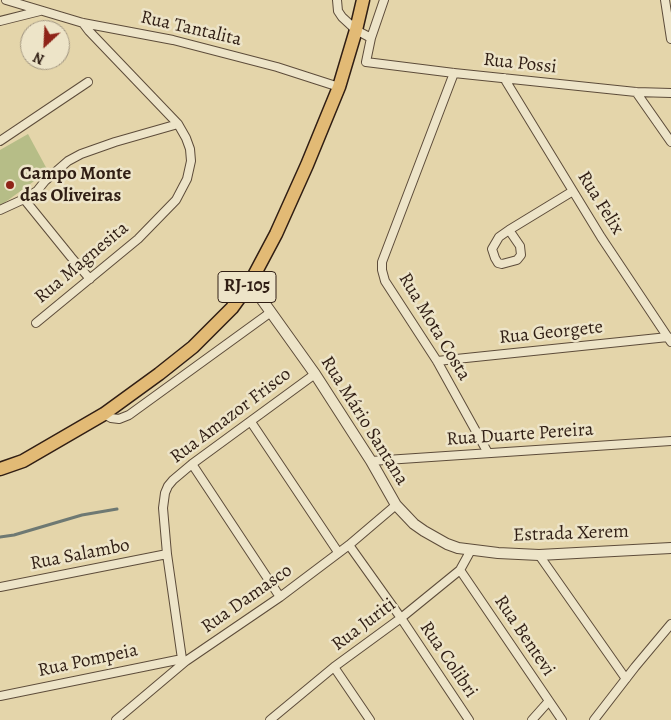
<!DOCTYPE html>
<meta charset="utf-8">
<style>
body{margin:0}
#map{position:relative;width:671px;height:720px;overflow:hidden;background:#e4d5aa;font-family:Alegreya,serif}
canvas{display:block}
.north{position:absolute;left:20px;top:20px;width:50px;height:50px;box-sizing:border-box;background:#ede4c8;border:1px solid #a19580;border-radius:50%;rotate:205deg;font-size:14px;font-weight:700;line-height:20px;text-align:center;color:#301e14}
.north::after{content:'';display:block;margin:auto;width:18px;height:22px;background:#8f2418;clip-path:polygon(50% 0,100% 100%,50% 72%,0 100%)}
</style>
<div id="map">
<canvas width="671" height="720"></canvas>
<div class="north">N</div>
</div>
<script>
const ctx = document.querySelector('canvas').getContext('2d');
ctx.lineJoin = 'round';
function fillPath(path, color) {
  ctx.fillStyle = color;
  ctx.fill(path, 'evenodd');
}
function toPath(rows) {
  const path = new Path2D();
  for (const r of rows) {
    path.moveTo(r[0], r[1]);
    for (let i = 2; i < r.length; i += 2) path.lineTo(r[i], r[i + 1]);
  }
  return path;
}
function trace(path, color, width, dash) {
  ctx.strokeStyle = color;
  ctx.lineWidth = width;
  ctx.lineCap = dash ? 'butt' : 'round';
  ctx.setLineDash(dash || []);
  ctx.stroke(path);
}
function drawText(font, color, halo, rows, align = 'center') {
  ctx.font = font + ' Alegreya,serif';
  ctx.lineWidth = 5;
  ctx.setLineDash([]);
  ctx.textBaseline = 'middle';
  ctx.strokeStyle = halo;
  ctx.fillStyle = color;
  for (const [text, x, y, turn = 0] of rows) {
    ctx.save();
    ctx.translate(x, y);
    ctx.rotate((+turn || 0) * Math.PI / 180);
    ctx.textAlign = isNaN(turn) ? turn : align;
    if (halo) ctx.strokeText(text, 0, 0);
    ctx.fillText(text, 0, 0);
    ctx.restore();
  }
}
fillPath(toPath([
 [28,134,48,171,0,206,0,150]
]), '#b6bd87');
trace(toPath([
 [0,537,14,535,82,515,117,509]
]), '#6e7973', 3);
const minor = toPath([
 [6,0,83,23,173,40,277,67,339,87],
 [337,0,338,11,342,17,356,30,371,38,384,0],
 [665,0,671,39],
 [0,21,40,11],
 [371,38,366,62,454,73,636,92,671,93],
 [454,73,382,262,382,270,385,281,437,361,488,453],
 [504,78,601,237,671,342],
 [636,92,671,142],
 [0,141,88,82],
 [24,199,71,257,90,279],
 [0,210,24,199,37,191,45,181,68,161,81,154,115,142,178,124],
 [509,230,520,246,521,255,517,260,502,264,498,263,495,258,492,249,499,237,509,230,573,191],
 [36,323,138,239,176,200,187,179,191,161,190,149,186,138,178,124,89,31,83,23],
 [437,361,668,337],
 [104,414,111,418,119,419,129,415,271,312],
 [251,422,338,552],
 [371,461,671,441],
 [192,464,280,597],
 [349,545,401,618,469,720],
 [539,555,626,679],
 [460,570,562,720],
 [0,587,167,554],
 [186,661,182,659,167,554,163,508,165,493,168,486,173,480,192,464,315,374],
 [334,667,370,720],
 [0,696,182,659],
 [116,720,186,661,280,597,349,545,396,505],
 [270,720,334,667,401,618,460,570,471,550],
 [532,720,549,701],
 [594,720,635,667,671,624]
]);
const tertiary = toPath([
 [250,283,315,374,371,461,396,505,414,524,424,531,447,544,458,548,498,553,539,555,671,548]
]);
const primary = toPath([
 [0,469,23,461,104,414,159,374,193,347,232,308,250,283,276,234,307,165,339,87,356,30,363,0]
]);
trace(minor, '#5d4c3a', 10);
trace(tertiary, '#5d4c3a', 12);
trace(primary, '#301e14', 15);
trace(minor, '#ede4c8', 8);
trace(tertiary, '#ede4c8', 10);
trace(primary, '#e2ba75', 12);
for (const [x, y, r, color] of [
 [10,185,5,"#8f2418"]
]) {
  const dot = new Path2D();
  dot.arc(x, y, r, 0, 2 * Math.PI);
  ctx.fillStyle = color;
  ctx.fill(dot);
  trace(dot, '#ede4c8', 2);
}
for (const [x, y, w] of [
 [247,287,58]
]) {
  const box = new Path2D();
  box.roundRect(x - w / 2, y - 15.5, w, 31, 4);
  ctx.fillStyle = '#ede4c8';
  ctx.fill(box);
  trace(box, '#301e14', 1);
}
drawText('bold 18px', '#301e14', null, [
 ["RJ-105",247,287]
]);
drawText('19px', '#301e14', '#ede4c8', [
 ["Rua Tantalita",191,29,13],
 ["Rua Possi",520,64,6],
 ["Rua Felix",600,203,58],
 ["Rua Magnesita",82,263,-40],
 ["Rua Mota Costa",434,327,59],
 ["Rua Georgete",551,333,-6],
 ["Rua Amazor Frisco",231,416,-37],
 ["Rua Mário Santana",364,421,58],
 ["Rua Duarte Pereira",520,435,-4],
 ["Estrada Xerem",571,534,-2],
 ["Rua Salambo",80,555,-11],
 ["Rua Damasco",247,599,-35],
 ["Rua Juriti",364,625,-37],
 ["Rua Bentevi",524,636,56],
 ["Rua Colibri",448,660,56],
 ["Rua Pompeia",88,661,-12]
]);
drawText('bold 19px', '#301e14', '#ede4c8', [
 ["Campo Monte",20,174],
 ["das Oliveiras",20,196]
], 'left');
</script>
